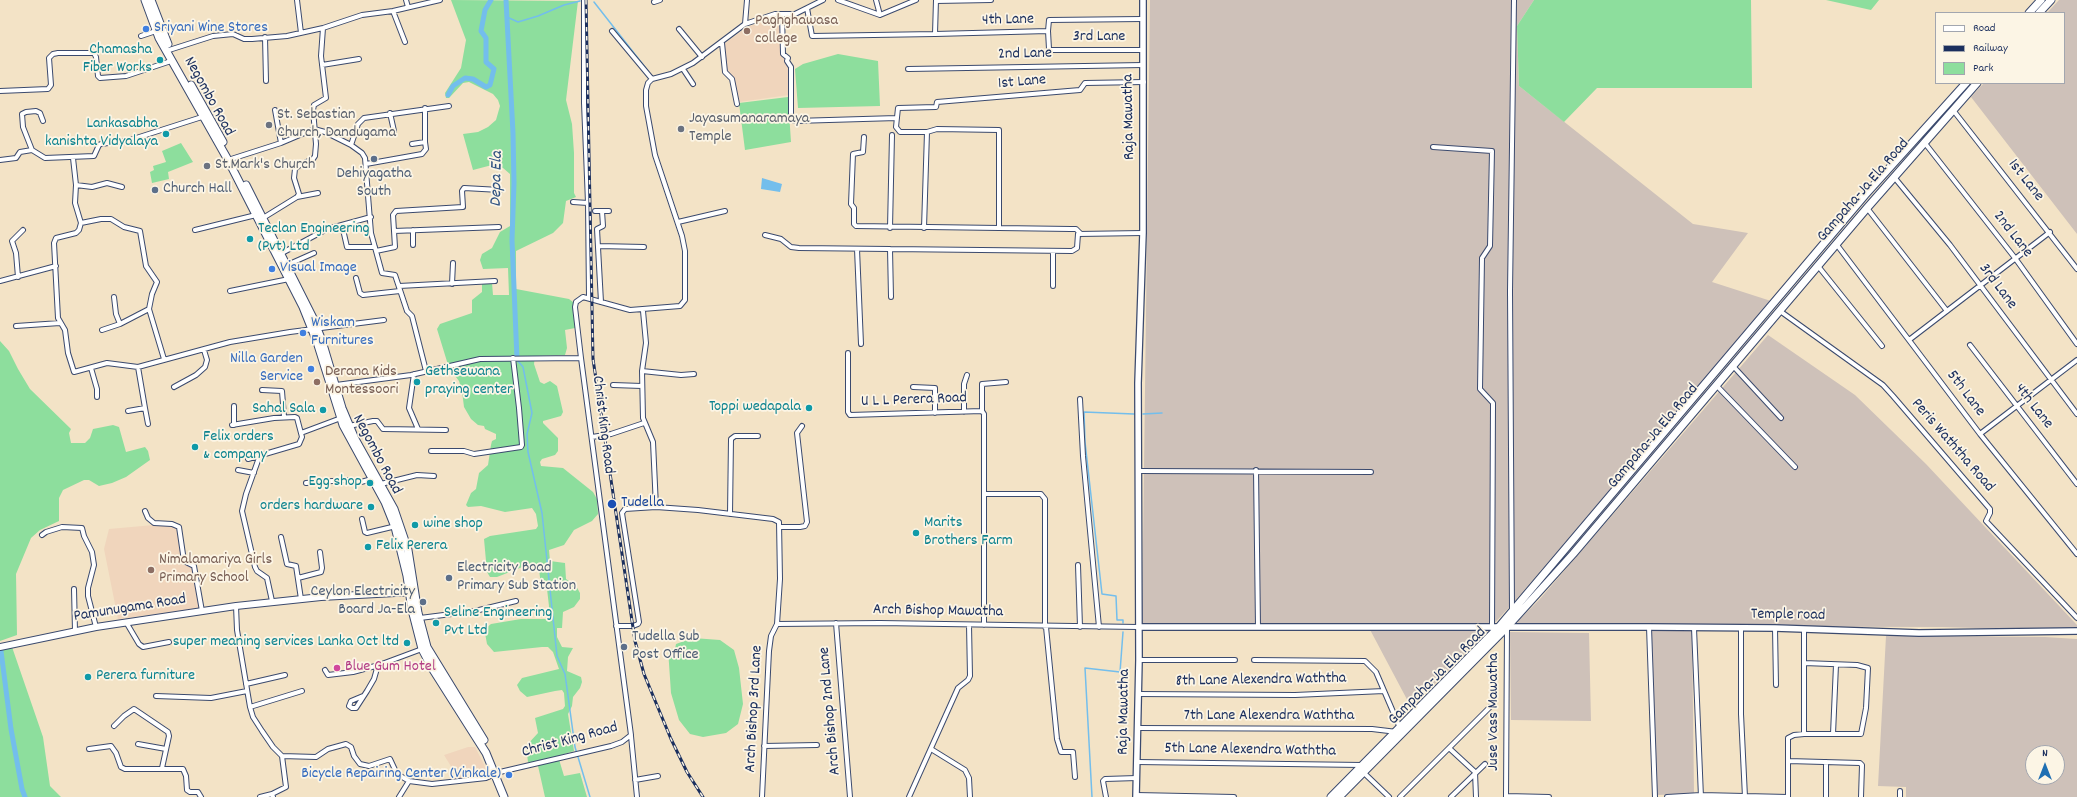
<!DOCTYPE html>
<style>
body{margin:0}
#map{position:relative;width:2077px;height:797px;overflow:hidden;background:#f3e3c6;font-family:Dekko,sans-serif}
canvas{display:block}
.legend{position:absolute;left:1935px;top:12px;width:130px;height:72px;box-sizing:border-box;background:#fcf5e5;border:1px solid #a2a6af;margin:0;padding:5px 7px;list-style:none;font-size:12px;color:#1b2f5e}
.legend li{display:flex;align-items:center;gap:8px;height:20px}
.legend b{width:20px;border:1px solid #a2a6af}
.north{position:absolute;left:2025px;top:745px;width:40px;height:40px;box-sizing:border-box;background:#fcf5e5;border:1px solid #a2a6af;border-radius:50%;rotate:0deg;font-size:11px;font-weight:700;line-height:16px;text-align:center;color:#1b2f5e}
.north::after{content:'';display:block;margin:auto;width:14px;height:18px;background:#1f6fb2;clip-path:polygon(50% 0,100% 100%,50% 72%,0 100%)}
</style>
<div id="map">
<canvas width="2077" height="797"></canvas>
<ul class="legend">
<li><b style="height:5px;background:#fff"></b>Road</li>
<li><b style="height:5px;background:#1b2f5e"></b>Railway</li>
<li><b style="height:11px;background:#8dde9d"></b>Park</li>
</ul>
<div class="north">N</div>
</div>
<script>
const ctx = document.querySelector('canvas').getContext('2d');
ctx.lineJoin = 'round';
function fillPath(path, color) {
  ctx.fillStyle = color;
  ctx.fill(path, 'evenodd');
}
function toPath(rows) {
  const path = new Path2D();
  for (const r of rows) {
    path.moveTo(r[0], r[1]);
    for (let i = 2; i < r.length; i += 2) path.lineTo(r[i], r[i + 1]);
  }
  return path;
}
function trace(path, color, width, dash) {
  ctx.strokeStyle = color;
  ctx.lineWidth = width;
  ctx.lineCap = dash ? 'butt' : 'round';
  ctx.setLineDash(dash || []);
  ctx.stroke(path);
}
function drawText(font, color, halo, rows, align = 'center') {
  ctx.font = font + ' Dekko,sans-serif';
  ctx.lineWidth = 3.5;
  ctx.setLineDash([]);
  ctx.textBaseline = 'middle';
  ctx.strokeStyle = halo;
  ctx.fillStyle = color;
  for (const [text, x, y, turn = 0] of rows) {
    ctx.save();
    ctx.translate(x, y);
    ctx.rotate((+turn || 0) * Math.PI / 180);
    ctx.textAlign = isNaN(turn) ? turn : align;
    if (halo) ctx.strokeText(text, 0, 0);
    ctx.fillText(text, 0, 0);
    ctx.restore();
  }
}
fillPath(toPath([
 [780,16,781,55,786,59,788,69,789,95,739,102,732,76,727,72,724,44,747,27],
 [165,524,178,527,183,563,192,565,201,608,118,619,104,549,109,529],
 [468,747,475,747,489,774,455,781,453,779,452,768,444,755]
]), '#f0d5bc');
fillPath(toPath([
 [1150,0,1534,0,1517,26,1519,86,1693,224,1748,233,1712,282,1771,301,1513,603,1481,638,1411,707,1367,624,1142,623],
 [2059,0,2077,0,2077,234,1971,97,1984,83,2064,83,2064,13,2047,13],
 [1768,335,1855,395,1926,464,2077,625,2077,631,1942,627,1523,626,1517,622,1539,600],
 [1692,629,1694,794,1655,795,1652,643,1650,642,1650,630],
 [1510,632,1589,633,1591,721,1511,720],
 [1886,636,2045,637,2077,639,2077,797,1906,797,1906,787,1878,786],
 [2033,753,2057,753,2057,777,2033,777]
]), '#cec1b9');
fillPath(toPath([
 [451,0,578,1,566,100,572,124,574,153,574,193,576,197,566,201,563,223,553,233,516,251,516,289,569,299,573,302,575,328,565,330,567,348,565,355,535,356,534,364,540,382,544,384,550,381,557,386,563,412,561,416,543,421,543,423,558,438,558,451,555,455,542,459,540,462,541,466,563,468,593,492,597,499,598,514,592,521,574,530,564,545,549,550,550,561,565,563,566,579,576,586,580,593,580,599,574,607,563,612,562,628,557,628,557,637,562,647,573,648,568,657,567,671,581,677,582,682,580,688,573,697,572,706,568,714,574,751,558,756,564,776,580,773,587,797,545,797,538,766,528,762,526,746,538,733,535,718,563,709,565,706,564,693,562,690,555,691,527,697,520,691,517,685,522,678,559,669,553,652,548,647,542,647,494,652,487,644,485,633,486,628,491,624,521,619,546,619,548,618,549,606,547,589,541,586,539,569,537,565,530,564,497,577,490,577,487,572,484,539,490,536,536,529,538,526,536,514,532,508,505,512,481,506,468,507,466,505,471,493,476,489,479,473,488,465,491,445,492,441,496,439,496,434,485,429,484,426,478,425,471,419,464,407,462,391,459,381,449,368,437,329,440,324,472,313,472,300,482,292,482,283,492,283,493,295,509,295,508,268,483,269,480,260,482,254,492,248,500,232,510,226,510,174,503,168,492,165,473,170,463,134,478,132,488,127,496,120,500,106,498,100,493,94,469,82,463,83,449,98,446,98,445,93,461,68,466,40],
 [1534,0,1751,0,1752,88,1597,88,1564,122,1519,86,1517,26],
 [1826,0,1879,0,1871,10],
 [838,54,878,61,880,106,798,108,795,69,803,64],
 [788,97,791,142,745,150,739,103],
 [181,143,193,162,168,172,169,179,152,183,150,172,154,170,153,166,166,162,162,151],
 [0,341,9,351,18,369,30,389,71,429,69,433,71,443,85,443,90,438,93,429,113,425,119,427,126,452,145,447,148,451,150,460,126,477,112,483,99,486,89,480,84,480,63,490,59,498,59,521,40,530,31,538,16,574,17,635,0,641],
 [693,638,720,640,734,650,739,668,743,704,738,724,726,733,703,737,690,734,679,720,671,693,668,649,675,649,676,644],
 [12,647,43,737,50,786,61,797,0,797,0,649]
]), '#8dde9d');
fillPath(toPath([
 [762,178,782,184,780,192,761,189]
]), '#73beec');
trace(toPath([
 [594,2,648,71],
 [507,17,518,22,538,16,564,5,580,1],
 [518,361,523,367,532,413,527,434,528,452,542,513,557,656,565,674,575,747,590,797],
 [1143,414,1162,413],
 [1123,623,1123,620,1117,620,1116,596,1102,594,1085,442,1084,412,1134,414],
 [1092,797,1085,668,1120,672,1123,632]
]), '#73beec', 1.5);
trace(toPath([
 [506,0,513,133,514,183,512,240,517,359],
 [448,95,453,86,465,78,473,79,486,87,490,85,494,69,486,62,486,38,481,31,485,10,491,0],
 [1,651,11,729,22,789,25,797]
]), '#73beec', 5);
const street = toPath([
 [297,0,301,33],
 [406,0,408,7],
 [584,0,584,103,588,203],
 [838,0,880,15,916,0],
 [876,0,880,15],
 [936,1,991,0],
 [654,2,660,0],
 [807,8,812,36,935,34,936,0],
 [393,11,405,42],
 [782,14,783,54,788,58,787,61,791,67,791,119,795,121,897,118],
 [745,24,747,0],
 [679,29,702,57],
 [612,31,652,79],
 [1048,31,1049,49,1051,50,1143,50],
 [935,34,1048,31,1049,20,1142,19],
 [141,36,156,31],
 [265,37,266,81],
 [722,43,725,72,732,79,737,104],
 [166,51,213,36,233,34,244,39,252,39,287,36,323,28,362,15,393,11,440,0],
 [322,65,359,59],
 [683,69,693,84],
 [908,69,1143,65],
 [0,91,48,89,51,85,49,58,53,54,58,53,94,53,96,57,98,76,100,78,126,76,171,61],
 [275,110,281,143],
 [1953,110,2077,269],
 [390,113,394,131],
 [314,129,325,132,351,145,362,153,365,158,371,233,382,273,395,275,407,311,412,316,426,371],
 [864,137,863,152,853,154,851,204,854,208,854,224,856,226,1071,229,1076,229,1081,234],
 [1924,142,2015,258,2077,344],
 [412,144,425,142,425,108],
 [351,145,358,124,364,118,449,106],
 [1433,147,1492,151,1490,246,1482,258,1480,389,1493,403,1492,628],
 [32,150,23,127,22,114,26,112,36,111,40,113,43,121],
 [73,158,76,185,75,203,81,223,79,230,76,233,56,238,54,243,58,318,65,330,68,353,74,372,107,363,138,367,230,342,290,332,384,320],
 [0,160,16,158,20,152,32,150,45,158,94,156,99,145,101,144,130,140,205,116],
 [228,160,281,143,314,129],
 [366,164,422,154,426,149,425,142],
 [1894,177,1950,245,2077,414],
 [76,185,92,187,107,183,122,187],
 [297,197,318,193],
 [573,202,588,203,589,298],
 [1867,208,1947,311],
 [595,211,609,211],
 [263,218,297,197,299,194,294,178,295,169,300,165,313,159,315,156,316,144,313,110,314,105,326,98,321,56,323,28],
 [678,222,725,211],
 [81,223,101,219,111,219,124,227,140,231,146,266,157,282,152,294,149,309,164,359],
 [342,225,347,247,375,247],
 [890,228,892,135],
 [924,228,927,132],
 [999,228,999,130,937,129,927,132,900,132,896,127,898,108,936,107,937,102,1080,90,1085,83,1144,82],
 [195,230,256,215],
 [413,230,413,245],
 [394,231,499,227],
 [765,235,781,239,791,247,799,248,1072,251,1077,248,1078,234,1143,233],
 [1837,245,1980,434,2077,554],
 [598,246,644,247],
 [857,249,861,344],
 [890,249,891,297],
 [376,251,395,247,393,215,396,211,463,207,462,191,464,188,500,190],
 [282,253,327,229,371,217],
 [287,265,314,253],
 [1818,266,1882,346],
 [18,277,16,253,12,241,23,230],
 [356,278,360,293,363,295,400,291],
 [0,281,56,266],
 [452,284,453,263],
 [399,286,495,281],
 [1053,286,1053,251],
 [230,291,289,279],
 [114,297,116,314,120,324,149,309],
 [601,302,597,229,603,226,602,211],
 [643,311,646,343,642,371,643,418,653,442,656,507],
 [1780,311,1883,385,1893,396,1990,509,1990,513,1986,521,2077,618],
 [16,326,60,323],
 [102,330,120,324],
 [1909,340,2050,232],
 [1970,345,2077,484],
 [848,353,848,412,850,415,982,411,984,414,984,625],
 [1733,366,1781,418],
 [91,368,97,389,97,397],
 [642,371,681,375,694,374],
 [414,374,409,408,418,429],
 [336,385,411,375,480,359,581,358,575,307,576,302,583,297,630,310,680,306,685,300,685,251,682,236,655,155,646,106,646,90,648,83,652,79,671,74,693,63,745,24,775,14,795,14,823,0],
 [613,385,642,386],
 [1716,385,1795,467],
 [174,387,196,375,205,367,207,360,204,350],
 [913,387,935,388,935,413],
 [262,390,282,391,284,417],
 [1080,399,1083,456,1099,627],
 [234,406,234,425],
 [145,408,148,424],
 [128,411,145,408,138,367],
 [982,411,982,384,1006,382],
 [964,412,964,384,967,375],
 [232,425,274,418,295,417,297,418,302,437,299,444,248,459],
 [349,426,373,421,377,421,383,429,446,430],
 [301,433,341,418],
 [1980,434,2077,360],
 [592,437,611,434,644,423],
 [431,451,464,451,474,454,521,447,522,445,519,408,513,358],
 [260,455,246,494,242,511,255,567,257,571,267,578,272,601],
 [238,470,254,473],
 [1256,470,1258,627],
 [1140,471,1371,472],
 [306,483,346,480,361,482,372,479],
 [381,484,417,475,434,476],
 [984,494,1041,494,1045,499,1045,627],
 [145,511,148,518,154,523,172,524,179,527,184,561,194,566,202,611],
 [730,514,731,439,735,436,758,436],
 [362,519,365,532,367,533,396,526],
 [780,527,800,527,805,526,807,522,797,433,802,426],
 [42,535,46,532,62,527,82,528,84,536,92,552,94,565,88,588,88,596,96,627],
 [281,537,287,564,296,566,301,599],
 [1078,565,1080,627],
 [298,578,321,572,322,568,320,552],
 [74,589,75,631],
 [236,606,237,630,250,707,253,717,262,731,273,747,282,756,286,787,272,794,273,797],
 [1512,610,1510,291,1514,0],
 [420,618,475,611,516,601],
 [126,622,139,644,143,647,169,642],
 [836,623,850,797],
 [777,624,880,623,1138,627],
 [616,626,633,626,638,624,639,622,622,513,625,509,656,507,698,510,773,519,779,522,780,579,777,624,771,636,769,651,762,797],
 [1046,627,1057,739,1061,752,1073,752,1075,777],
 [1649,627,1655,797],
 [1694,628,1701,797],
 [1741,628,1741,714,1745,797],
 [1775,628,1776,685],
 [1139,660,1235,660],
 [1254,660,1365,661,1376,672,1400,728],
 [1804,663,1857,665,1868,668,1866,708,1861,734,1804,734],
 [325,670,328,675,353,672,379,665,422,649],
 [246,684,285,675],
 [1138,694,1295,695,1384,691],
 [156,696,211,698,247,691],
 [363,696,351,701,349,706,352,708,356,708,367,691,374,679,378,665],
 [250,707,302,691],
 [114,726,124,716,134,709,168,732,169,736,162,768],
 [1138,728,1372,729,1397,732],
 [1833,734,1836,665],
 [631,736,637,797],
 [138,744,166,749],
 [764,746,817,745],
 [1449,748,1475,772,1476,797],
 [89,749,111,746,116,753,121,767,125,769,183,769,186,776,187,790,190,792,198,792,201,797],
 [931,749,965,770,969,778,970,797],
 [282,756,316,757,328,749,346,744,351,747,354,756,360,764,369,766,390,759,397,774,409,781,432,784,486,778,500,772,611,746,622,742,631,735,581,358],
 [1788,761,1860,763,1862,765,1861,797],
 [1137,762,1362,765],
 [1363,772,1389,797],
 [635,780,658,776],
 [1136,795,1234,797],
 [1506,796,1549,797],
 [260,797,272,794],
 [399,797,409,781],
 [909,797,958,688,968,680,970,676,969,625],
 [1106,797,1103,781,1105,779,1137,778],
 [1400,797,1490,707],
 [1451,797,1485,764],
 [1506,797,1507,627],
 [1667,797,1701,795,1788,797],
 [1788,797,1788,738,1794,735,1804,734,1804,629],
 [1826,797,1826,762],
 [1900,797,1900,791]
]);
const secondary = toPath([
 [1138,627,1649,627,1775,628,1919,633,2077,631],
 [1136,797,1139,660,1138,383,1143,233,1143,0]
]);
const primary = toPath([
 [0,647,96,627,236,606,321,597,414,592]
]);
const highway = toPath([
 [145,0,159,38,228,160,303,307,317,342,343,425,385,502,395,527,407,576,412,610,422,649,432,668,486,753,504,797],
 [151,0,168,44],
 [2029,13,2041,0],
 [2039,13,2051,0],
 [191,85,223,142],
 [246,185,313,318,322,341,342,408,355,439,394,509,408,550,418,613,427,647,484,740],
 [1331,797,1499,627,1865,195,1966,83],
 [1339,797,1507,627,1573,554,1867,208,1977,83]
]);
trace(street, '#3b4a6e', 6);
trace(secondary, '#3b4a6e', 8);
trace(primary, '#3b4a6e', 8);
trace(highway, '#3b4a6e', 9);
trace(street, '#fff', 4);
trace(secondary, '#fff', 5.5);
trace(primary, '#fff', 6);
trace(highway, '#fff', 7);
const rail = toPath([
 [586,0,593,359,635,641,644,674,671,739,687,772,703,797]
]);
trace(rail, '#1b2f5e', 3);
trace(rail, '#fcf5e5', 1.5, [4.5]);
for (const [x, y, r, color] of [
 [146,29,4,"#3f7fe0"],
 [747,31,4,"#8d6e63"],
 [160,60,4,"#0f9aa8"],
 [269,125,4,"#6b7280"],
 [681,129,4,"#6b7280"],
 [166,134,4,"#0f9aa8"],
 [374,159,4,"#5c6f8a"],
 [207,166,4,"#6b7280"],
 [155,190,4,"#5c6f8a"],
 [250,239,4,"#0f9aa8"],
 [272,269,4,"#3f7fe0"],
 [303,333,4,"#3f7fe0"],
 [311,369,4,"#3f7fe0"],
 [317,382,4,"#8d6e63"],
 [417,382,4,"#0f9aa8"],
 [809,408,4,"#0f9aa8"],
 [323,410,4,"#0f9aa8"],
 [195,447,4,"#0f9aa8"],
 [370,483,4,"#0f9aa8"],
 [612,504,5,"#1a4fb4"],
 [371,507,4,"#0f9aa8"],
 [415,525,4,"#0f9aa8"],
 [916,533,4,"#0f9aa8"],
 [368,547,4,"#0f9aa8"],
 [151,570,4,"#8d6e63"],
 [449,578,4,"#5c6f8a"],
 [423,602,4,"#5c6f8a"],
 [436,623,4,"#0f9aa8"],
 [407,643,4,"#0f9aa8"],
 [624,647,4,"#5c6f8a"],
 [337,668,4,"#d1479c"],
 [88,677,4,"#0f9aa8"],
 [509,775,4,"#3f7fe0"]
]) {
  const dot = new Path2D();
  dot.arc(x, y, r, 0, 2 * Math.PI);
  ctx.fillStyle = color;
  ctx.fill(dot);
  trace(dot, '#fcf5e5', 1.5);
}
drawText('16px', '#1b2f5e', '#fcf5e5', [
 ["4th Lane",1008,21,-1],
 ["3rd Lane",1099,38],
 ["2nd Lane",1025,55,-1],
 ["1st Lane",1022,83,-5],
 ["Negombo Road",208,97,61],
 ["Raja Mawatha",1130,117,-91],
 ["1st Lane",2025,181,52],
 ["Gampaha-Ja Ela Road",1864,191,-49],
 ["2nd Lane",2012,235,52],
 ["3rd Lane",1997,287,53],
 ["5th Lane",1965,394,53],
 ["U L L Perera Road",914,401,-2],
 ["4th Lane",2033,407,52],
 ["Christ King Road",602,425,83],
 ["Gampaha-Ja Ela Road",1654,437,-50],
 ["Peris Waththa Road",1952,446,49],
 ["Negombo Road",376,455,62],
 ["Pamunugama Road",130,609,-9],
 ["Arch Bishop Mawatha",938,612,1],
 ["Temple road",1788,616,1],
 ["Gampaha-Ja Ela Road",1438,677,-45],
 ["8th Lane Alexendra Waththa",1261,681,-1],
 ["Arch Bishop 3rd Lane",755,709,-87],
 ["Arch Bishop 2nd Lane",831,711,-95],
 ["Raja Mawatha",1125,712,-89],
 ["Juse Vass Mawatha",1495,712,-90],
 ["7th Lane Alexendra Waththa",1269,717],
 ["Christ King Road",570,741,-15],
 ["5th Lane Alexendra Waththa",1250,751,1]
]);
drawText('16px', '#785e54', '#fcf5e5', [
 ["Paghghawasa",755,22],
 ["college",755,40],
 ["Derana Kids",325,373],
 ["Montessoori",325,391],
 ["Nimalamariya Girls",159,561],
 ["Primary School",159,579]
], 'left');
drawText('16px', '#366cbe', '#fcf5e5', [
 ["Sriyani Wine Stores",154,29],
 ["Visual Image",280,269],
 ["Wiskam",311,324],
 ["Furnitures",311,342],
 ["Nilla Garden",303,360,"right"],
 ["Service",303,378,"right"],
 ["Bicycle Repairing Center (Vinkale)",501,775,"right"]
], 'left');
drawText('16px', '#0d838f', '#fcf5e5', [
 ["Chamasha",152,51,"right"],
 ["Fiber Works",152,69,"right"],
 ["Lankasabha",158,125,"right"],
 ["kanishta Vidyalaya",158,143,"right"],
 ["Teclan Engineering",258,230],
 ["(Pvt) Ltd",258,248],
 ["Gethsewana",425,373],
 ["praying center",425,391],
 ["Toppi wedapala",801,408,"right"],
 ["Sahal Sala",315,410,"right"],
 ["Felix orders",203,438],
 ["& company",203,456],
 ["Egg shop",362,483,"right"],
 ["orders hardware",363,507,"right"],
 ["Marits",924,524],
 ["Brothers Farm",924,542],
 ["wine shop",423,525],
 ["Felix Perera",376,547],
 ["Seline Engineering",444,614],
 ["Pvt Ltd",444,632],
 ["super meaning services Lanka Oct ltd",399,643,"right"],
 ["Perera furniture",96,677]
], 'left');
drawText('16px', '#5b616d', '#fcf5e5', [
 ["St. Sebastian",277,116],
 ["Church, Dandugama",277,134],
 ["Jayasumanaramaya",689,120],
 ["Temple",689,138],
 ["St.Mark's Church",215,166]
], 'left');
drawText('16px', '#4e5e75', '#fcf5e5', [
 ["Dehiyagatha",374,175,"center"],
 ["South",374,193,"center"],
 ["Church Hall",163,190],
 ["Electricity Boad",457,569],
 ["Primary Sub Station",457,587],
 ["Ceylon Electricity",415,593,"right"],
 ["Board Ja-Ela",415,611,"right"],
 ["Tudella Sub",632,638],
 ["Post Office",632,656]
], 'left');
drawText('16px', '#164399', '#fcf5e5', [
 ["Tudella",621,504]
], 'left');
drawText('16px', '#b23c85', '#fcf5e5', [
 ["Blue Gum Hotel",345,668]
], 'left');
drawText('italic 17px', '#315382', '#fcf5e5', [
 ["Depa Ela",498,179,-89]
]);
</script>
